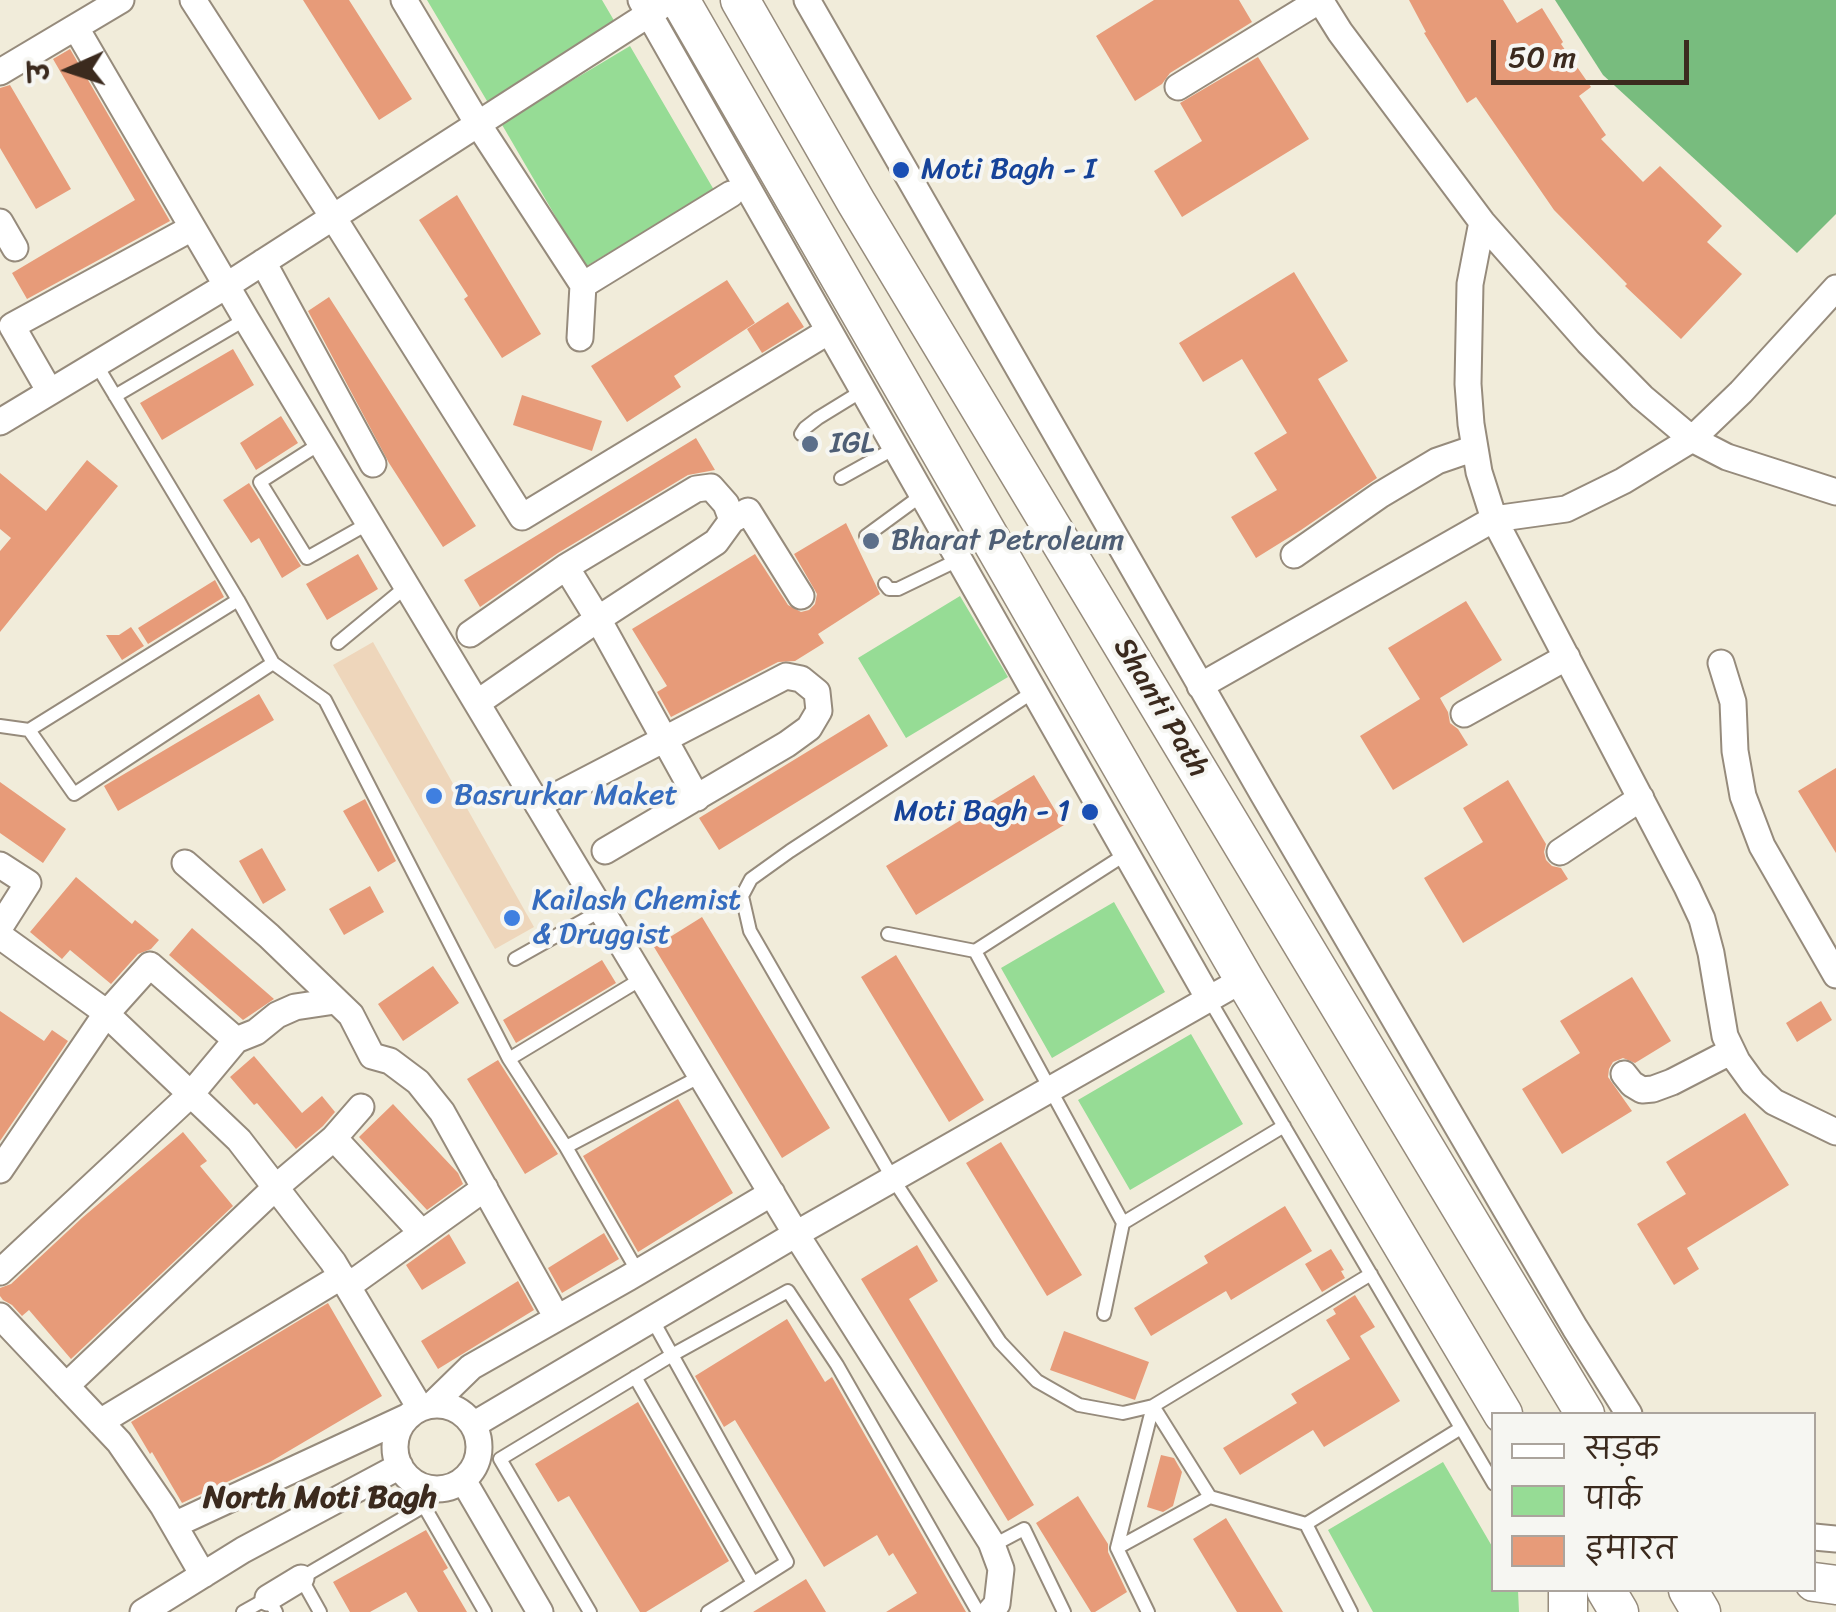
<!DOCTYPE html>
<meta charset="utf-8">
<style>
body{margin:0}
#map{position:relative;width:1836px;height:1612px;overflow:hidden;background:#f1ecda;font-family:Sriracha,"Playpen Sans Deva",sans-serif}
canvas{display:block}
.legend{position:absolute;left:1491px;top:1412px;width:325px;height:180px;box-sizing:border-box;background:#f6f6f2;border:2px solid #aba49d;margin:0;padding:12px 18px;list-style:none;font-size:30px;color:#3b2a1e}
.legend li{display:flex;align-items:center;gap:20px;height:50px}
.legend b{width:50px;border:2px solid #aba49d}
.north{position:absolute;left:20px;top:20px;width:100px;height:100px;-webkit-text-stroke:8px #f6f6f2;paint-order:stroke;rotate:267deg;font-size:28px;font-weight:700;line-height:40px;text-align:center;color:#3b2a1e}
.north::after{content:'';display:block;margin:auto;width:35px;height:45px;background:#3b2a1e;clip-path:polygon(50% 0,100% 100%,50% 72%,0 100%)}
.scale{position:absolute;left:1491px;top:40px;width:198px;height:45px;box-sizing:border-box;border:5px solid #3b2a1e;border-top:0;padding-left:12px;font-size:30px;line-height:35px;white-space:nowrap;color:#3b2a1e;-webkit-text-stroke:8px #f6f6f2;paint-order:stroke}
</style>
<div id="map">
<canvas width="1836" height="1612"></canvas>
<ul class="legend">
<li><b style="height:12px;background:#fff"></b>सड़क</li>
<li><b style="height:28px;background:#96dc95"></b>पार्क</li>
<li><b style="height:28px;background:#e79b79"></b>इमारत</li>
</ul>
<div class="north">उ</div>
<div class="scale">50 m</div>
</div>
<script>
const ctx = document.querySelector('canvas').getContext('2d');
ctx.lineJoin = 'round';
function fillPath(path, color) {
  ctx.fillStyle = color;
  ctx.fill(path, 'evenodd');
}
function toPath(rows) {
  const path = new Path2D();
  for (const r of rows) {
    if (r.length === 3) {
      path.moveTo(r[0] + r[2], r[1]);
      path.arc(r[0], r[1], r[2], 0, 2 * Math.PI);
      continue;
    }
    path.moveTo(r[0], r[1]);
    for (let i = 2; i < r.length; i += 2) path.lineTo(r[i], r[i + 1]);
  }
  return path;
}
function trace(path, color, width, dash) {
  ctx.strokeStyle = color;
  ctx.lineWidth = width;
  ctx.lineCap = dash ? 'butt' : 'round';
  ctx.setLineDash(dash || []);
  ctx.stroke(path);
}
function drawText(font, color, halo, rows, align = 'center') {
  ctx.font = font + ' Sriracha,sans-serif';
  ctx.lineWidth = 8;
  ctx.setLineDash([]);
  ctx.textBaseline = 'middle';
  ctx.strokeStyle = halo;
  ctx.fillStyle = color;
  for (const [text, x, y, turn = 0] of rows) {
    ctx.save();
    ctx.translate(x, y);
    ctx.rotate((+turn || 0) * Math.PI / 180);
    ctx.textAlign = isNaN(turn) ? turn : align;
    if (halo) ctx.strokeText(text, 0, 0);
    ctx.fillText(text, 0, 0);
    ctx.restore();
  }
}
fillPath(toPath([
 [373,642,534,927,495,949,333,665]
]), '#eed6bb');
fillPath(toPath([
 [427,0,602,0,619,29,490,106],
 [630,46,714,190,585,267,501,123],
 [960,596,1008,677,906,738,858,658],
 [1114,902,1165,992,1052,1058,1001,968],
 [1191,1034,1243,1124,1130,1190,1078,1100],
 [1443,1462,1493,1548,1494,1590,1518,1590,1519,1612,1373,1612,1328,1530]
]), '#96dc95');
fillPath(toPath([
 [1555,0,1836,0,1836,214,1797,253,1603,75]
]), '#78bc7e');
fillPath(toPath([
 [303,0,349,0,412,99,379,120],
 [1154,0,1239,0,1252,22,1170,73,1162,84,1135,101,1096,36],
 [1409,0,1503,0,1517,23,1542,8,1563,42,1561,44,1591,87,1579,96,1606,135,1601,139,1643,182,1660,166,1722,226,1707,242,1742,274,1681,339,1625,286,1627,284,1554,210,1476,97,1467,103,1424,33,1426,32],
 [70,49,170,221,27,299,12,273,135,200,53,59],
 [1258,57,1309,139,1182,217,1154,171,1202,141,1180,103],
 [10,85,71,189,36,209,0,148,0,88],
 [457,195,541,334,502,358,464,299,468,296,419,220],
 [1294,272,1348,361,1318,379,1377,478,1301,530,1256,558,1231,517,1277,490,1254,453,1287,433,1242,359,1203,382,1179,343],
 [727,280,755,323,674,376,681,387,627,422,591,366],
 [329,297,476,526,443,547,389,463,308,311],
 [788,302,804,327,762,353,747,329],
 [233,349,254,385,162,440,140,403],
 [522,395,602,421,592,451,513,425],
 [281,416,298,443,256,470,240,443],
 [696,438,715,470,688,475,558,553,480,607,464,580],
 [87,460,118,486,0,632,0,551,11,538,0,529,0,473,46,511],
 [249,483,301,566,282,578,259,538,251,543,223,500],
 [846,523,880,594,818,634,824,643,795,661,778,662,671,717,657,692,667,686,632,629,755,554,788,605,801,612,809,610,815,604,817,594,794,554],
 [358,554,378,589,327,620,306,584],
 [215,580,224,597,148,644,138,628],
 [1466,601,1502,660,1440,698,1448,712,1450,723,1458,729,1468,745,1393,790,1360,736,1420,699,1388,648],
 [131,627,144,646,122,660,106,635,119,635],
 [259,694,274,720,118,811,104,786],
 [869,714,888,746,719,850,699,818],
 [1836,768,1836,853,1798,791],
 [1034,775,1064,825,916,915,886,866],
 [1508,780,1546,844,1544,852,1546,860,1552,866,1561,868,1568,879,1463,943,1424,878,1483,842,1463,808],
 [0,782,66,829,43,863,0,833],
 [365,799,396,861,378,872,343,811],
 [262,848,286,890,263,904,239,861],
 [76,877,132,924,135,920,159,940,151,949,138,954,111,984,70,950,62,959,30,932],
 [370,886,384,912,344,935,329,909],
 [702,917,830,1128,782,1158,654,947],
 [192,928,266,992,274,999,243,1020,169,955],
 [896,955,984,1100,949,1122,861,977],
 [602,960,616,983,516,1043,503,1020],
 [433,966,459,1003,403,1041,378,1004],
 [1632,977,1671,1041,1635,1063,1623,1058,1613,1062,1609,1069,1608,1077,1632,1111,1562,1154,1522,1089,1580,1053,1560,1021],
 [1821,1001,1832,1020,1797,1042,1786,1023],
 [0,1011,44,1041,52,1030,68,1041,0,1141],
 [254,1056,302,1113,322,1096,335,1112,323,1126,296,1149,257,1103,254,1105,230,1077],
 [498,1060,558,1154,525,1174,467,1079],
 [678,1099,733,1193,638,1252,583,1156],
 [393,1104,458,1173,463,1184,427,1210,359,1137],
 [1745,1113,1789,1185,1687,1248,1699,1269,1674,1285,1637,1224,1686,1194,1666,1162],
 [183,1132,207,1161,200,1166,233,1206,71,1359,29,1310,22,1316,12,1305,3,1300,0,1296,0,1288,11,1284,82,1218],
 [1001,1142,1082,1275,1047,1296,966,1163],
 [1285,1206,1312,1251,1231,1300,1226,1291,1151,1336,1134,1308,1208,1263,1204,1256],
 [604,1233,619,1259,562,1293,548,1268],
 [449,1234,466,1263,422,1290,406,1265],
 [917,1245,938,1281,909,1299,1034,1505,1008,1521,861,1279],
 [1331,1249,1344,1270,1341,1271,1345,1278,1322,1292,1305,1264],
 [518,1281,534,1310,438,1369,421,1341],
 [1355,1295,1375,1327,1360,1336,1400,1401,1324,1447,1313,1430,1240,1475,1223,1448,1297,1403,1291,1394,1350,1359,1326,1320,1336,1314,1333,1309],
 [328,1303,382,1396,270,1462,182,1503,152,1452,150,1454,131,1422],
 [787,1319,825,1382,832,1377,966,1612,886,1612,917,1593,893,1553,889,1556,877,1535,824,1567,735,1420,724,1427,695,1376],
 [1064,1331,1149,1362,1135,1400,1050,1370],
 [638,1402,729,1561,646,1612,640,1612,569,1496,558,1502,535,1464],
 [1161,1455,1174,1458,1182,1472,1173,1506,1163,1512,1147,1507],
 [1078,1496,1108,1544,1108,1552,1127,1592,1095,1612,1091,1612,1036,1523],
 [1226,1518,1283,1612,1237,1612,1193,1539],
 [426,1530,448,1568,443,1571,467,1612,418,1612,406,1592,370,1612,350,1612,333,1582],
 [806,1579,826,1612,753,1612]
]), '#e79b79');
const lane = toPath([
 [96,364,238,600,273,663,325,700,509,1059],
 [115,396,246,319],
 [801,434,805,428,818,418,862,391],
 [321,443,260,482,307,558,369,523],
 [841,478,895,448],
 [866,536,922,495],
 [885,584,889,589,898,589,958,560],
 [238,600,29,730,74,794,273,663],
 [338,643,407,586],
 [1033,692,790,851,751,879,742,896,750,931,893,1179,1000,1342,1037,1381,1079,1405,1123,1413,1153,1406,1371,1274],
 [0,726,29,730],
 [1126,854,975,951,1123,1223,1284,1126],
 [888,934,975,951],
 [515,959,602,910],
 [643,978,509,1059,566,1147,701,1076],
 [1209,999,1494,1484],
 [566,1147,638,1272],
 [1104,1314,1123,1223],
 [652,1319,787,1562,708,1612],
 [635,1377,753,1583],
 [1210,1497,1117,1548,1153,1406,1210,1497,1306,1524,1461,1428],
 [1306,1524,1351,1612],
 [992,1546,1024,1529,1064,1612],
 [1117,1548,1148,1612],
 [243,1612,268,1598,276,1612],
 [320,1612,301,1578,424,1506,485,1612],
 [590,1612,500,1459,672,1355,788,1291,837,1365,978,1612]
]);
const street = toPath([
 [193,0,333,217,522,517,829,331],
 [404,0,478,124,583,285,580,338],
 [641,0,1209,999],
 [807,0,1263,794,1575,1328,1629,1414],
 [1320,0,1340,32,1482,222,1588,342,1642,397,1692,439,1727,457,1836,492],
 [76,28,246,319,796,1234,991,1542,1001,1569,997,1604,990,1612],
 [0,72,121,0],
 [1178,87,1320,0],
 [0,222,15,248],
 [1482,222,1470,284,1468,384,1471,424,1479,472,1494,519,1687,887,1702,919,1711,953,1725,1036,1737,1061,1753,1083,1774,1102,1836,1132],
 [263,262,373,464],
 [583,285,731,194],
 [50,392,12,326,192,228],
 [0,422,226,286,663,5],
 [732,520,748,511,801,596],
 [1294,555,1380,495,1437,461,1475,448],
 [470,634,566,567,696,489,711,487,726,504,732,520,716,542,598,619,697,798],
 [1721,663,1733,702,1735,751,1743,796,1762,846,1836,975],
 [1200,686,1494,519,1566,509,1623,481,1692,439,1741,392,1836,288],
 [477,703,598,619,566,567],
 [1464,714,1567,657],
 [538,805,786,676,801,679,817,692,819,711,809,728,787,744,605,851],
 [1560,852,1641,798],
 [185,863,269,936,351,1015,372,1056,390,1061,418,1082,442,1112,557,1318],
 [0,865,28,883,0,927],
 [0,936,100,1008,239,1140,333,1262,420,1408],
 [236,1040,256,1032,277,1015,295,1007,335,1001],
 [1624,1074,1632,1084,1642,1090,1653,1089,1672,1082,1732,1051],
 [361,1107,334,1138,422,1233],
 [0,1170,106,1014,150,965,236,1040,191,1094,0,1272],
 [348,1286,485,1188],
 [0,1316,119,1442,163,1506,203,1575],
 [66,1386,276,1187,334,1138],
 [432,1405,471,1367,628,1278,772,1193],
 [437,1447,42],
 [100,1422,342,1276],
 [473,1425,796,1234,1244,979],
 [463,1480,540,1612],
 [174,1525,409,1416],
 [1814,1537,1836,1539],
 [268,1598,301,1578],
 [143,1612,243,1550,400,1466]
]);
const secondary = toPath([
 [680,0,1244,979,1503,1414],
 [740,0,856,202,1585,1414],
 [1814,1582,1836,1585],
 [1568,1590,1568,1612],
 [1606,1590,1619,1612],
 [1688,1590,1701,1612]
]);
trace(lane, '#968b7c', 16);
trace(street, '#968b7c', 29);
trace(secondary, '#968b7c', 41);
trace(lane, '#fff', 12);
trace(street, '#fff', 25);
trace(secondary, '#fff', 38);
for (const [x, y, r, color] of [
 [901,170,10,"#1a4fb4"],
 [810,444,10,"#5c6f8a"],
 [871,541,10,"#5c6f8a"],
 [434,796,10,"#3f7fe0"],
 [1090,812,10,"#1a4fb4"],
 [512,918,10,"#3f7fe0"]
]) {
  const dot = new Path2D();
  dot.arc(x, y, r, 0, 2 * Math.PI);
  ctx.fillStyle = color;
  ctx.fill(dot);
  trace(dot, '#f6f6f2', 4);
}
drawText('30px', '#164399', '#f6f6f2', [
 ["Moti Bagh - I",921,170],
 ["Moti Bagh - 1",1070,812,"right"]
], 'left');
drawText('30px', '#4e5e75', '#f6f6f2', [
 ["IGL",830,444],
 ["Bharat Petroleum",891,541]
], 'left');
drawText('30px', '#3b2a1e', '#f6f6f2', [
 ["Shanti Path",1160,708,59]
]);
drawText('30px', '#366cbe', '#f6f6f2', [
 ["Basrurkar Maket",454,796],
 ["Kailash Chemist",532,901],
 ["& Druggist",532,935]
], 'left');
drawText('bold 32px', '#3b2a1e', '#f6f6f2', [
 ["North Moti Bagh",320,1499]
]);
</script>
